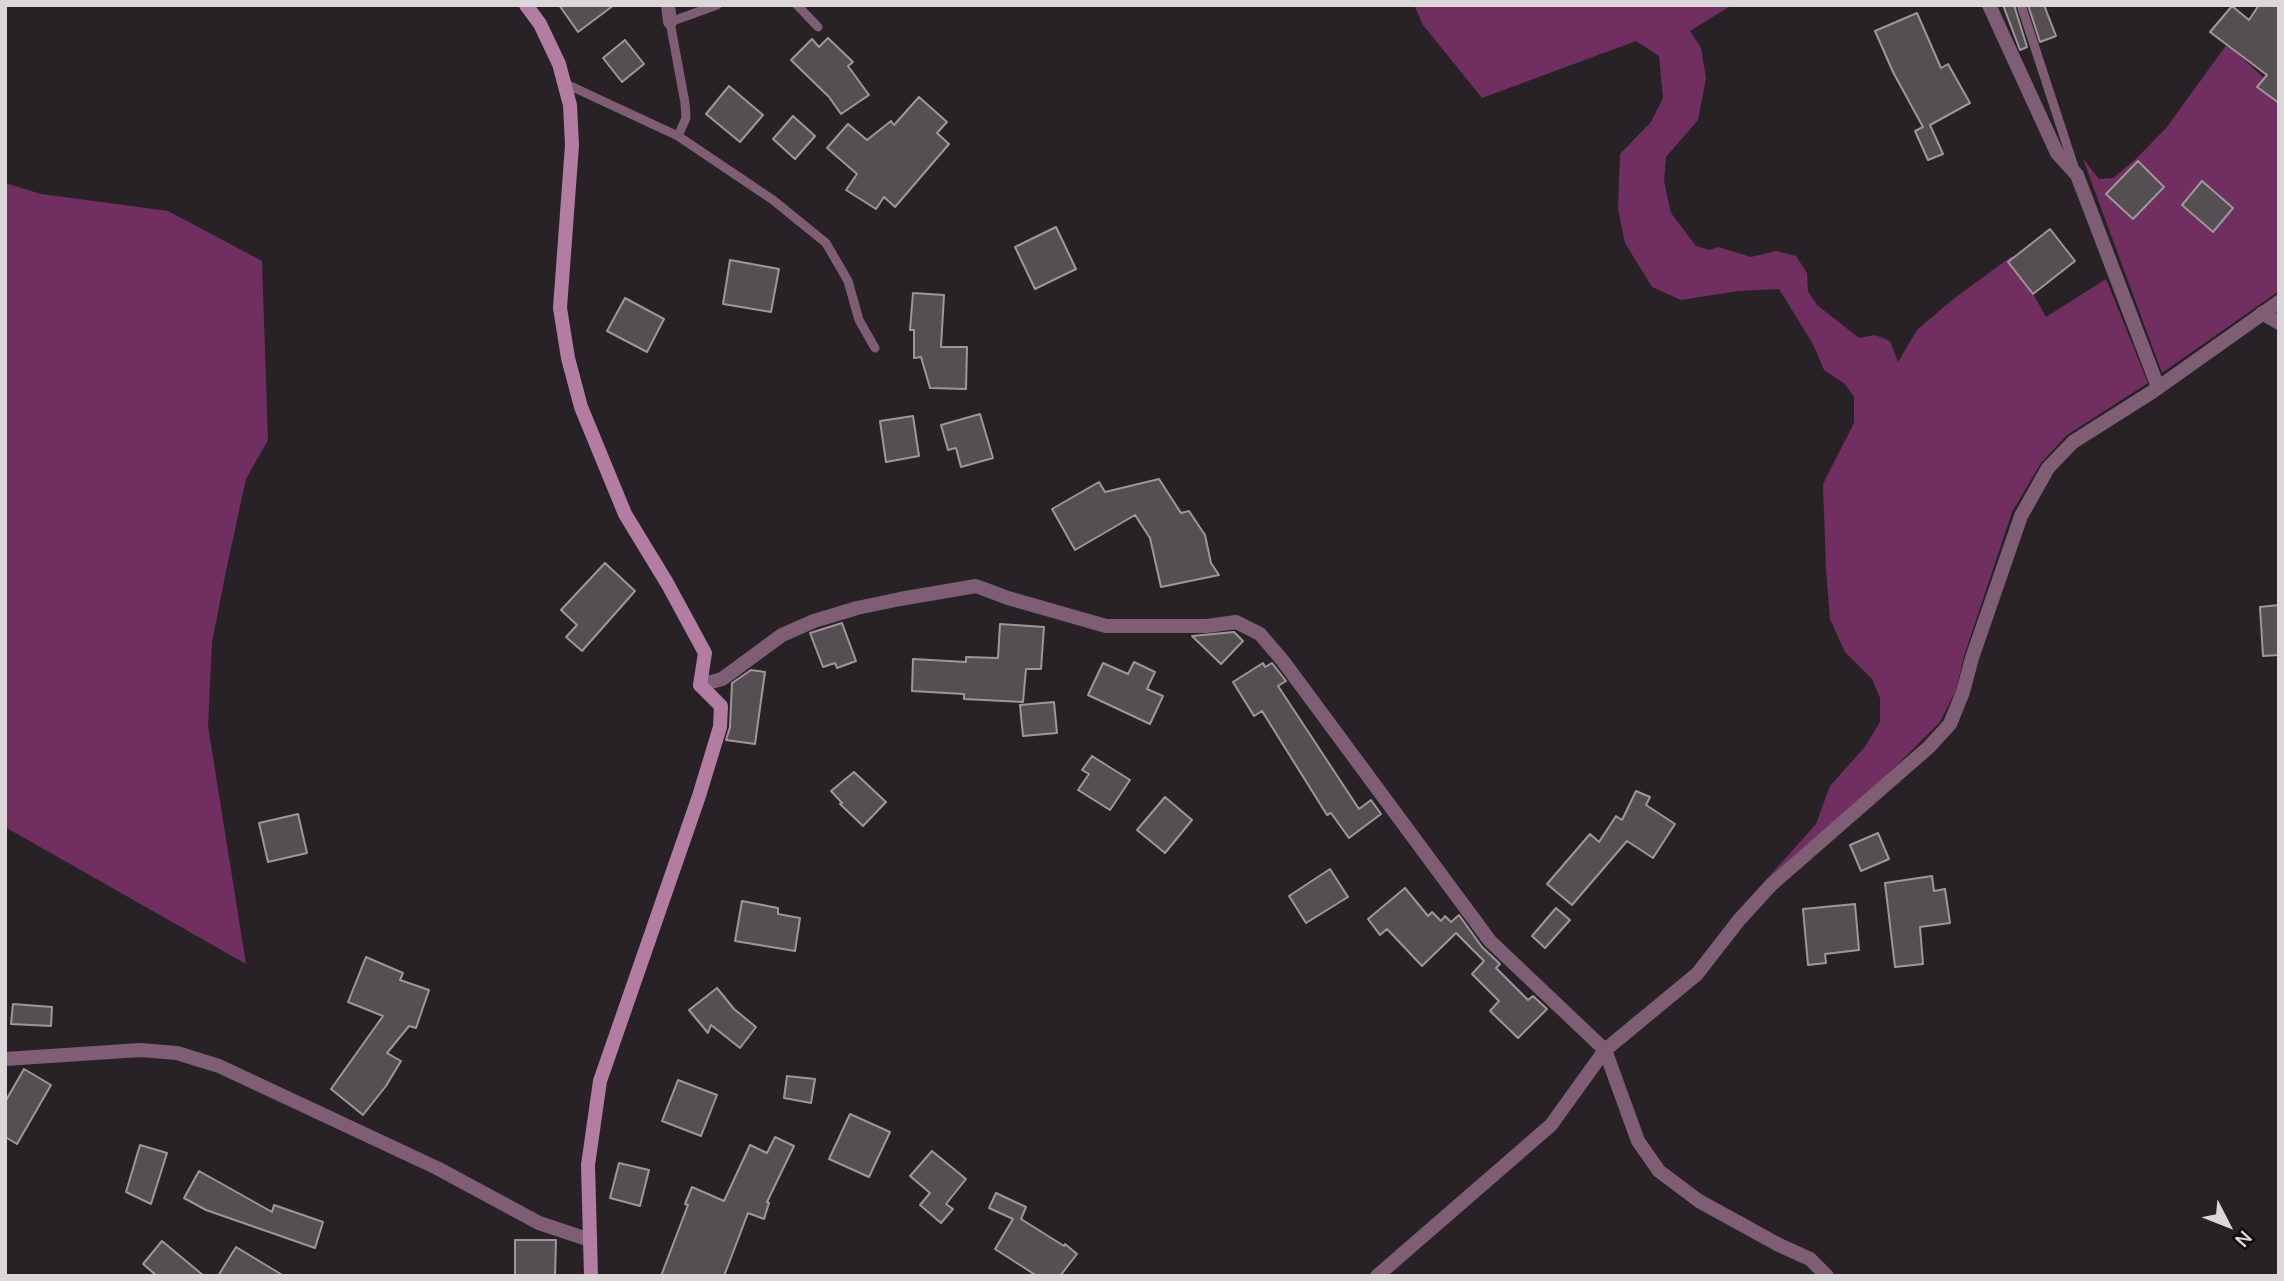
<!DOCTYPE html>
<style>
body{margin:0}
#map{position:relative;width:2284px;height:1281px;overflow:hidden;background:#282226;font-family:Manrope,sans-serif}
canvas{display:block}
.frame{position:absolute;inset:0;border:7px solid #dcd8da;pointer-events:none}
.north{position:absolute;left:2193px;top:1190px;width:70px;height:70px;-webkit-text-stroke:5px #0f0d0e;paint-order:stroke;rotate:132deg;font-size:19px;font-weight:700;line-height:28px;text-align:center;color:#dcd8da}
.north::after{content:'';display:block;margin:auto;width:24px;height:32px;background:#dcd8da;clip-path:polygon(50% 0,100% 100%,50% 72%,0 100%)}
</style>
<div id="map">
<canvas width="2284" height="1281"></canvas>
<div class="frame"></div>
<div class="north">N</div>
</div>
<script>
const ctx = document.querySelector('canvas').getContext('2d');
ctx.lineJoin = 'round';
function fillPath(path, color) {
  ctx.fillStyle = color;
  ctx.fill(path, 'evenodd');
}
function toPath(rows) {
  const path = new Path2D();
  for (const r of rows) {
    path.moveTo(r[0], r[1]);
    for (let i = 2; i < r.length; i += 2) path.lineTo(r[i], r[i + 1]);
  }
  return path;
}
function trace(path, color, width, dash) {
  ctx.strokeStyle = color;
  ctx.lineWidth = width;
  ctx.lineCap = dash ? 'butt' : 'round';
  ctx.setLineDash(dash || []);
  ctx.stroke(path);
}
fillPath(toPath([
 [1414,5,1732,5,1690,31,1701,48,1706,78,1698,120,1666,157,1664,181,1671,213,1696,246,1710,250,1718,247,1751,257,1776,251,1796,256,1807,273,1808,291,1817,305,1859,338,1875,335,1890,341,1898,362,1917,330,1952,300,2012,256,2046,317,2106,279,2148,383,2067,435,2041,463,2012,512,1964,656,1956,690,1940,722,1883,779,1765,881,1816,824,1830,786,1864,748,1880,722,1880,698,1872,679,1845,652,1830,619,1826,569,1823,484,1854,423,1854,397,1845,384,1824,370,1813,344,1779,289,1738,291,1681,300,1652,287,1625,243,1618,209,1620,154,1651,122,1663,98,1659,56,1636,41,1482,98,1423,25],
 [2227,44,2279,92,2279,291,2162,373,2083,159,2099,179,2113,178,2137,158,2167,127],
 [5,183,41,194,168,211,262,261,268,440,246,479,226,571,212,642,208,726,246,964,5,827]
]), '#712f61');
const building = toPath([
 [559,5,614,5,578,32,559,5],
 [2003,5,2014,5,2027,47,2020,50,2003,5],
 [2028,5,2044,5,2056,36,2040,42,2028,5],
 [2259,5,2279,5,2279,103,2257,87,2267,75,2210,32,2232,6,2249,20,2259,5],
 [1917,13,1941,68,1948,64,1970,103,1930,125,1943,154,1928,160,1915,131,1923,127,1893,72,1875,31,1917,13],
 [828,38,853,62,848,66,869,95,841,114,829,97,791,60,812,39,819,47,828,38],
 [625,40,644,64,622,82,603,58,625,40],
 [729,86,763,115,740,142,706,114,729,86],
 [919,97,947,122,937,133,949,144,895,207,884,197,876,209,846,190,857,174,827,148,848,124,867,140,891,121,894,125,919,97],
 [793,116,815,136,795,159,773,139,793,116],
 [2138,161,2164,187,2133,219,2106,194,2138,161],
 [2202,181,2233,208,2213,232,2182,205,2202,181],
 [1056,227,1076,269,1035,289,1015,247,1056,227],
 [2050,229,2075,261,2033,294,2008,262,2050,229],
 [730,260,779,269,771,312,723,304,730,260],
 [913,293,944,295,941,347,967,347,966,389,930,388,921,357,914,358,914,330,910,330,913,293],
 [625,298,664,319,647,352,607,331,625,298],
 [980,414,993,458,961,467,956,448,948,450,941,425,980,414],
 [913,416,919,456,886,462,880,421,913,416],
 [1159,479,1181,513,1189,511,1205,535,1211,563,1219,575,1161,587,1150,538,1135,515,1075,550,1052,509,1099,482,1105,492,1159,479],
 [605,563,635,591,582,651,566,637,577,625,561,610,605,563],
 [2279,605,2279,655,2263,656,2260,607,2279,605],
 [842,623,856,661,837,668,835,663,823,667,810,633,842,623],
 [1000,624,1044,627,1041,669,1026,669,1023,702,964,699,964,694,912,691,913,659,966,662,966,657,998,658,1000,624],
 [1234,632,1243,641,1221,664,1192,636,1234,632],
 [1134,662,1155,672,1147,689,1163,696,1150,724,1088,695,1103,663,1128,674,1134,662],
 [1263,663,1265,667,1272,663,1286,681,1278,686,1359,809,1371,800,1381,814,1349,838,1331,813,1327,815,1262,711,1254,716,1233,682,1263,663],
 [751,670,765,672,755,744,726,740,730,727,732,683,751,670],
 [1054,702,1057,733,1023,736,1020,705,1054,702],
 [1092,756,1130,780,1110,810,1078,790,1089,774,1082,770,1092,756],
 [854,772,886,802,863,826,840,804,842,803,831,791,854,772],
 [1636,791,1650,797,1646,805,1675,824,1653,858,1627,841,1572,905,1547,884,1590,834,1599,842,1616,816,1622,820,1636,791],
 [1165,797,1192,820,1165,853,1137,830,1165,797],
 [298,814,307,853,268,862,259,823,298,814],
 [1878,833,1889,859,1861,871,1850,845,1878,833],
 [1330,869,1348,897,1306,923,1289,896,1330,869],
 [1932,876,1934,891,1945,889,1950,923,1920,927,1923,964,1895,967,1885,883,1932,876],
 [1405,888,1428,916,1432,912,1441,921,1445,916,1451,922,1459,915,1482,947,1500,964,1496,968,1528,1000,1533,996,1547,1009,1518,1038,1490,1011,1499,1001,1472,974,1484,961,1456,933,1422,966,1387,929,1380,935,1368,919,1405,888],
 [742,901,778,908,778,914,800,918,795,951,735,941,742,901],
 [1855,904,1859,950,1825,954,1826,963,1808,965,1803,909,1855,904],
 [1556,908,1570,920,1545,948,1532,936,1556,908],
 [366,957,403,973,400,980,429,990,416,1028,409,1026,387,1053,401,1061,386,1086,363,1115,331,1089,383,1016,348,1002,366,957],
 [717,988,734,1009,756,1027,740,1048,711,1025,708,1033,689,1010,717,988],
 [13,1004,52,1007,51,1026,11,1024,13,1004],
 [24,1069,51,1085,17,1144,5,1137,5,1102,24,1069],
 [787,1076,815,1079,811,1103,784,1098,787,1076],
 [678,1080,717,1095,701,1136,662,1121,678,1080],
 [850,1114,890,1132,869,1177,829,1159,850,1114],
 [775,1137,794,1146,767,1202,769,1203,764,1219,748,1213,724,1276,661,1276,688,1205,685,1204,692,1187,724,1201,750,1145,767,1153,775,1137],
 [140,1145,167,1153,151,1204,126,1192,140,1145],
 [932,1151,966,1179,946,1204,953,1209,941,1223,920,1205,930,1193,910,1176,932,1151],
 [619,1163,649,1170,640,1206,610,1198,619,1163],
 [199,1171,272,1212,274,1205,323,1222,315,1248,206,1210,184,1198,199,1171],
 [996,1193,1026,1207,1021,1219,1064,1246,1065,1244,1077,1254,1060,1276,1037,1276,995,1249,1013,1219,989,1208,996,1193],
 [515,1240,556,1240,555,1276,515,1276,515,1240],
 [162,1241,204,1276,157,1276,143,1264,162,1241],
 [236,1247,284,1276,218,1276,236,1247]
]);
fillPath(building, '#554f53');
trace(building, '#9e969b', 2);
trace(toPath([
 [797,5,818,27],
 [2021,5,2074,167],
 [564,83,678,136,773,200,826,243,848,281,859,320,875,348],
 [678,136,686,118,685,103,670,22,717,5]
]), '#7f5e75', 9);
trace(toPath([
 [668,5,670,22],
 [1989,5,2057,153,2077,175,2158,387],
 [2262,313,2279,323],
 [700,685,722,679,782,635,814,621,857,608,900,599,976,586,1008,598,1106,626,1207,626,1236,622,1260,634,1283,661,1490,941,1605,1050,1638,1141,1659,1171,1699,1201,1779,1245,1810,1259,1827,1276],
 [1377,1276,1551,1125,1605,1050,1697,974,1739,920,1771,885,1929,747,1950,724,1963,692,1972,658,2021,516,2048,468,2073,442,2152,392,2279,302]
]), '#7f5e75', 14);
trace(toPath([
 [5,1059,140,1050,177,1053,219,1066,437,1168,539,1223,590,1240]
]), '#7f5e75', 14);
trace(toPath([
 [526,5,540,24,559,64,570,105,572,145,560,308,568,358,581,407,625,514,667,583,705,653,700,685,721,706,720,727,699,796,600,1081,588,1165,591,1276]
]), '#b37da3', 14);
</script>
